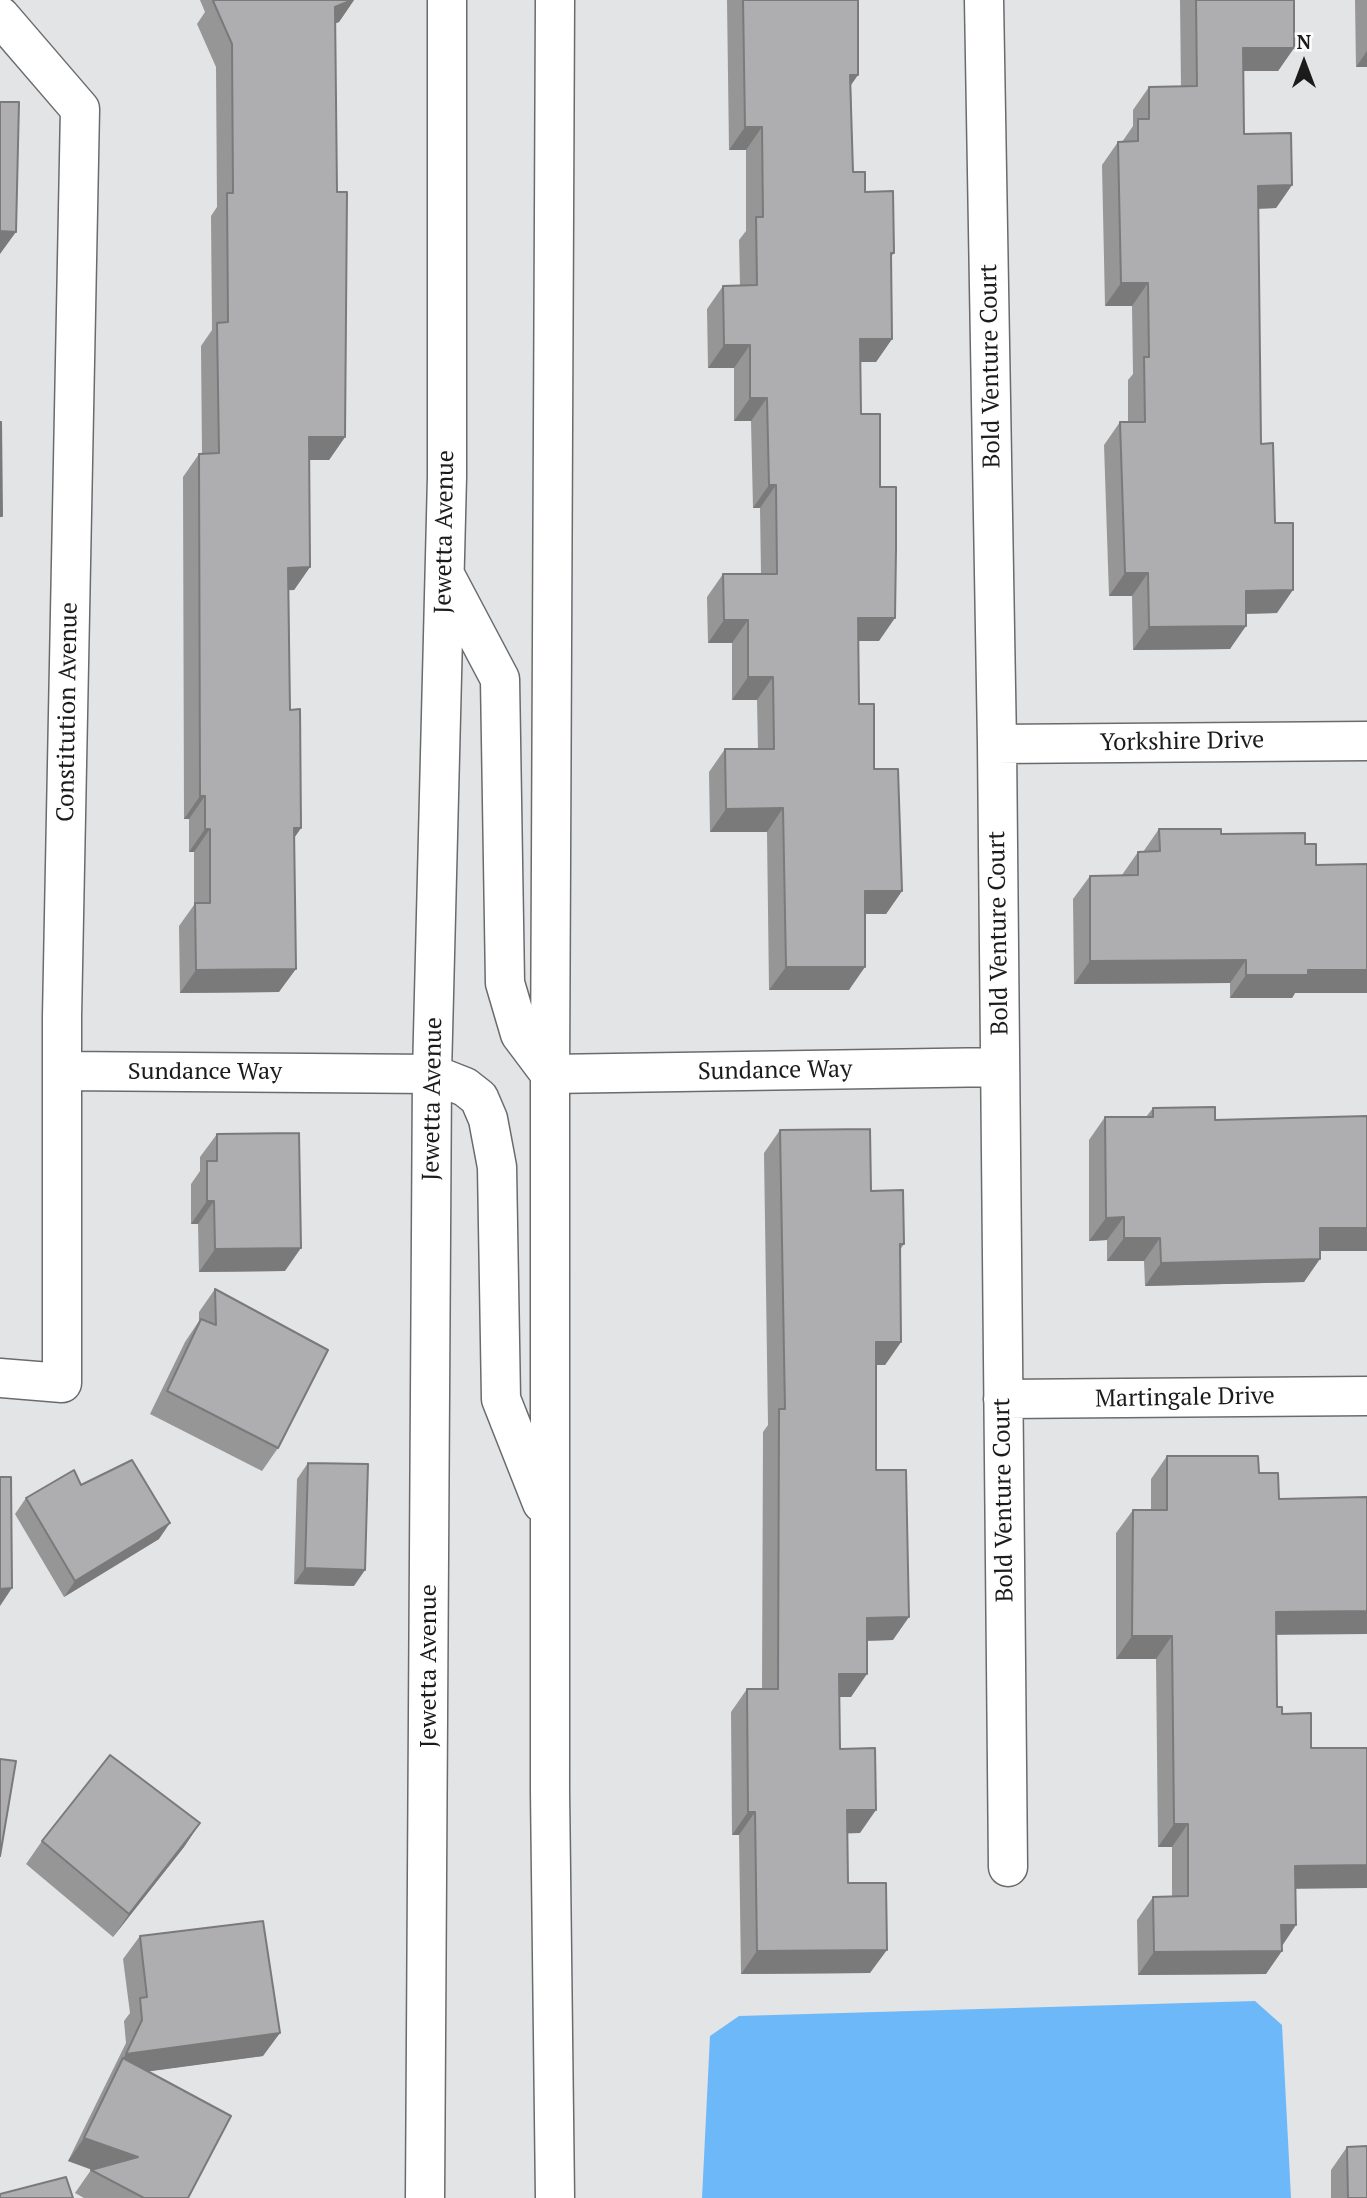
<!DOCTYPE html>
<style>
body{margin:0}
#map{position:relative;width:1367px;height:2198px;overflow:hidden;background:#e3e4e6;font-family:"PT Serif",serif}
canvas{display:block}
.north{position:absolute;left:1269px;top:28px;width:70px;height:70px;-webkit-text-stroke:5px #fff;paint-order:stroke;rotate:0deg;font-size:19px;font-weight:700;line-height:28px;text-align:center;color:#1b1b1c}
.north::after{content:'';display:block;margin:auto;width:24px;height:32px;background:#1b1b1c;clip-path:polygon(50% 0,100% 100%,50% 72%,0 100%)}
</style>
<div id="map">
<canvas width="1367" height="2198"></canvas>
<div class="north">N</div>
</div>
<script>
const ctx = document.querySelector('canvas').getContext('2d');
ctx.lineJoin = 'round';
function fillPath(path, color) {
  ctx.fillStyle = color;
  ctx.fill(path, 'evenodd');
}
function toPath(rows) {
  const path = new Path2D();
  for (const r of rows) {
    path.moveTo(r[0], r[1]);
    for (let i = 2; i < r.length; i += 2) path.lineTo(r[i], r[i + 1]);
  }
  return path;
}
function trace(path, color, width, dash) {
  ctx.strokeStyle = color;
  ctx.lineWidth = width;
  ctx.lineCap = dash ? 'butt' : 'round';
  ctx.setLineDash(dash || []);
  ctx.stroke(path);
}
function drawText(font, color, halo, rows, align = 'center') {
  ctx.font = font + ' "PT Serif",serif';
  ctx.lineWidth = 5;
  ctx.setLineDash([]);
  ctx.textBaseline = 'middle';
  ctx.strokeStyle = halo;
  ctx.fillStyle = color;
  for (const [text, x, y, turn = 0] of rows) {
    ctx.save();
    ctx.translate(x, y);
    ctx.rotate((+turn || 0) * Math.PI / 180);
    ctx.textAlign = isNaN(turn) ? turn : align;
    if (halo) ctx.strokeText(text, 0, 0);
    ctx.fillText(text, 0, 0);
    ctx.restore();
  }
}
fillPath(toPath([
 [1255,2001,1282,2025,1291,2198,702,2198,710,2036,739,2016]
]), '#6db8f9');
const minor = toPath([
 [984,0,997,744,1008,1867],
 [0,16,80,109,62,1017,62,1383,0,1378],
 [997,744,1367,741],
 [62,1071,432,1074],
 [550,1074,1000,1067],
 [1003,1399,1367,1396]
]);
const tertiary = toPath([
 [445,575,500,679,505,983,520,1034,550,1074],
 [432,1074,465,1087,479,1098,488,1119,497,1167,501,1399,542,1503],
 [425,2198,432,1074,447,477,447,0],
 [555,2198,550,1791,550,1074,555,0]
]);
trace(minor, '#6a6b6d', 41);
trace(tertiary, '#6a6b6d', 41);
trace(minor, '#fff', 38);
trace(tertiary, '#fff', 38);
fillPath(toPath([
 [200,0,354,0,339,22,335,23,337,192,345,437,329,460,309,460,310,567,294,590,289,590,290,710,301,828,294,838,279,992,180,993,179,926,194,905,194,852,189,852,189,819,184,819,183,477,199,454,202,454,201,346,212,330,211,216,217,207,216,67,197,24,205,12],
 [727,0,858,0,851,86,853,172,865,192,894,253,891,257,892,339,876,362,861,362,861,414,879,641,859,641,859,704,902,891,886,914,865,914,849,990,769,990,767,832,710,832,709,772,725,749,758,749,757,700,732,700,732,643,708,643,707,597,723,574,761,574,760,508,753,508,751,421,734,421,734,368,708,368,707,309,723,286,740,286,739,240,746,231,746,150,729,150],
 [1180,0,1294,0,1294,48,1278,71,1244,71,1244,134,1292,185,1276,208,1258,209,1261,444,1277,613,1246,614,1230,649,1133,650,1132,596,1109,596,1104,445,1120,422,1128,422,1128,380,1133,374,1132,306,1105,306,1102,165,1118,142,1122,142,1133,126,1133,110,1149,87,1181,87],
 [1355,0,1367,0,1367,67,1356,67],
 [1159,829,1221,834,1305,844,1316,865,1367,993,1295,993,1292,998,1230,998,1230,983,1074,984,1073,899,1090,876,1122,875,1138,852,1143,852],
 [1153,1108,1215,1120,1367,1251,1320,1251,1304,1282,1145,1286,1144,1261,1107,1261,1107,1240,1089,1241,1089,1140,1105,1117,1146,1117],
 [780,1130,871,1191,904,1244,900,1250,901,1342,885,1365,876,1365,876,1470,893,1640,867,1641,851,1697,839,1697,840,1749,860,1833,847,1833,848,1883,870,1973,741,1974,739,1835,732,1835,731,1712,747,1689,762,1689,763,1432,768,1425,764,1153],
 [217,1134,285,1271,199,1272,198,1224,191,1224,191,1184,200,1171,200,1157],
 [215,1289,278,1448,262,1471,150,1414,185,1342,199,1321,199,1312],
 [1167,1456,1259,1473,1276,1635,1277,1707,1295,1889,1282,1946,1266,1974,1138,1975,1137,1920,1153,1897,1172,1897,1172,1847,1158,1847,1156,1659,1116,1659,1116,1533,1133,1510,1151,1510,1151,1479],
 [308,1463,354,1586,294,1584,297,1479],
 [81,1485,159,1539,64,1597,15,1514,26,1498],
 [200,1823,184,1847,113,1937,26,1864,42,1841],
 [140,1936,263,2056,148,2071,188,2198,84,2198,75,2193,91,2170,92,2170,68,2161,126,2043,124,2021,130,2013,123,1959],
 [1347,2147,1367,2198,1331,2198,1331,2170]
]), '#969697');
fillPath(toPath([
 [352,0,354,0,339,22,319,30,335,7],
 [1243,48,1294,48,1278,71,1227,71],
 [1367,51,1367,67,1356,67],
 [850,75,858,75,842,98],
 [745,127,762,127,746,150,729,150],
 [1292,185,1276,208,1242,209,1258,186],
 [0,231,16,232,0,254],
 [1121,283,1148,283,1132,306,1105,306],
 [860,339,892,339,876,362,844,362],
 [724,345,750,345,734,368,708,368],
 [750,398,767,398,751,421,734,421],
 [309,437,345,437,329,460,293,460],
 [769,485,776,485,760,508,753,508],
 [310,567,294,590,272,591,288,568],
 [1125,573,1148,573,1132,596,1109,596],
 [1293,590,1277,613,1230,614,1246,591],
 [858,618,895,618,879,641,842,641],
 [724,620,748,620,732,643,708,643],
 [1246,626,1230,649,1133,650,1149,627],
 [748,677,773,677,757,700,732,700],
 [200,796,205,796,189,819,184,819],
 [783,808,767,832,710,832,726,809],
 [294,828,301,828,285,851],
 [205,829,210,829,194,852,189,852],
 [865,891,902,891,886,914,849,914],
 [1246,960,1230,983,1074,984,1090,961],
 [786,967,865,967,849,990,769,990],
 [296,969,279,992,180,993,196,970],
 [1308,970,1367,970,1367,993,1295,993,1292,998,1230,998,1246,975],
 [207,1201,214,1201,198,1224,191,1224],
 [1124,1217,1107,1240,1089,1241,1106,1218],
 [1320,1228,1367,1228,1367,1251,1303,1251],
 [1124,1238,1160,1238,1144,1261,1107,1261],
 [301,1248,285,1271,199,1272,215,1249],
 [1320,1259,1304,1282,1145,1286,1161,1263],
 [876,1342,901,1342,885,1365,860,1365],
 [170,1523,159,1539,64,1597,75,1581],
 [305,1568,365,1570,354,1586,294,1584],
 [12,1588,0,1606,0,1589],
 [1367,1611,1367,1634,1260,1635,1276,1612],
 [909,1617,893,1640,851,1641,867,1618],
 [1132,1636,1172,1636,1156,1659,1116,1659],
 [839,1674,867,1674,851,1697,823,1697],
 [847,1810,876,1810,860,1833,831,1834],
 [748,1812,755,1812,739,1835,732,1835],
 [200,1823,184,1847,113,1937,129,1914],
 [1174,1824,1188,1824,1172,1847,1158,1847],
 [1367,1865,1367,1888,1279,1889,1295,1866],
 [1281,1925,1296,1925,1280,1949],
 [887,1950,870,1973,741,1974,757,1951],
 [1282,1951,1266,1974,1138,1975,1154,1952],
 [280,2033,263,2056,115,2076,123,2058,110,2077,126,2054],
 [84,2138,138,2157,122,2180,68,2161]
]), '#7a7a7b');
const building = toPath([
 [215,0,352,0,335,7,337,192,347,192,345,437,309,437,310,567,288,568,290,710,300,709,301,828,294,828,296,969,196,970,195,903,210,903,210,829,205,829,205,796,200,796,199,454,219,453,217,323,228,322,227,193,233,193,232,44,213,1,215,0],
 [743,0,858,0,858,75,850,75,853,172,865,172,865,192,893,191,894,253,891,253,892,339,860,339,861,414,880,414,880,487,896,487,896,549,895,618,858,618,859,704,874,704,874,769,898,769,902,891,865,891,865,967,786,967,783,808,726,809,725,749,774,749,773,677,748,677,748,620,724,620,723,574,777,574,776,485,769,485,767,398,750,398,750,345,724,345,723,286,757,285,756,217,763,217,762,127,745,127,743,0],
 [1196,0,1294,0,1294,48,1243,48,1244,134,1291,133,1292,185,1258,186,1261,444,1273,443,1275,523,1293,523,1293,590,1246,591,1246,626,1149,627,1148,573,1125,573,1120,422,1145,422,1144,357,1149,357,1148,283,1121,283,1118,142,1138,141,1138,119,1149,119,1149,87,1197,86,1196,0],
 [0,102,19,102,16,232,0,231,0,102],
 [0,422,1,422,2,516,0,516,0,422],
 [1159,829,1221,829,1221,834,1305,833,1305,844,1316,844,1316,865,1367,864,1367,970,1308,970,1308,975,1246,975,1246,960,1090,961,1090,876,1138,875,1138,852,1160,851,1159,829],
 [1215,1107,1215,1120,1367,1116,1367,1228,1320,1228,1320,1259,1161,1263,1160,1238,1124,1238,1124,1217,1106,1218,1105,1117,1153,1117,1153,1108,1215,1107],
 [870,1129,871,1191,903,1190,904,1244,900,1244,901,1342,876,1342,876,1470,906,1470,909,1617,867,1618,867,1674,839,1674,840,1749,875,1748,876,1810,847,1810,848,1883,886,1883,887,1950,757,1951,755,1812,748,1812,747,1689,778,1689,779,1409,785,1409,780,1130,870,1129],
 [299,1133,301,1248,215,1249,214,1201,207,1201,207,1161,217,1161,217,1134,299,1133],
 [215,1289,328,1350,278,1448,167,1391,201,1319,216,1325,215,1289],
 [1167,1456,1258,1456,1259,1473,1278,1473,1279,1499,1367,1497,1367,1611,1276,1612,1277,1707,1282,1707,1282,1714,1311,1713,1311,1748,1367,1748,1367,1865,1295,1866,1296,1925,1281,1925,1282,1951,1154,1952,1153,1897,1188,1896,1188,1824,1174,1824,1172,1636,1132,1636,1133,1510,1167,1510,1167,1456],
 [132,1460,170,1523,75,1581,26,1498,74,1470,81,1485,132,1460],
 [308,1463,368,1464,365,1570,305,1568,308,1463],
 [0,1477,11,1477,12,1588,0,1589,0,1477],
 [110,1755,200,1823,129,1914,42,1841,110,1755],
 [0,1759,16,1761,0,1856,0,1759],
 [263,1921,280,2033,126,2054,142,2020,140,1998,147,1997,140,1936,263,1921],
 [123,2058,231,2116,188,2198,144,2198,91,2170,138,2157,84,2138,123,2058],
 [1367,2146,1367,2198,1348,2198,1347,2147,1367,2146],
 [66,2177,73,2198,0,2198,0,2194,66,2177]
]);
fillPath(building, '#aeaeb0');
trace(building, '#7a7a7b', 2);
drawText('24px', '#1b1b1c', '#fff', [
 ["Bold Venture Court",991,366,-91],
 ["Jewetta Avenue",445,532,-89],
 ["Constitution Avenue",68,712,-89],
 ["Yorkshire Drive",1182,742,-1],
 ["Bold Venture Court",999,933,-91],
 ["Sundance Way",775,1071,-1],
 ["Sundance Way",205,1072],
 ["Jewetta Avenue",433,1099,-89],
 ["Martingale Drive",1185,1398,-1],
 ["Bold Venture Court",1004,1500,-91],
 ["Jewetta Avenue",429,1666,-90]
]);
</script>
